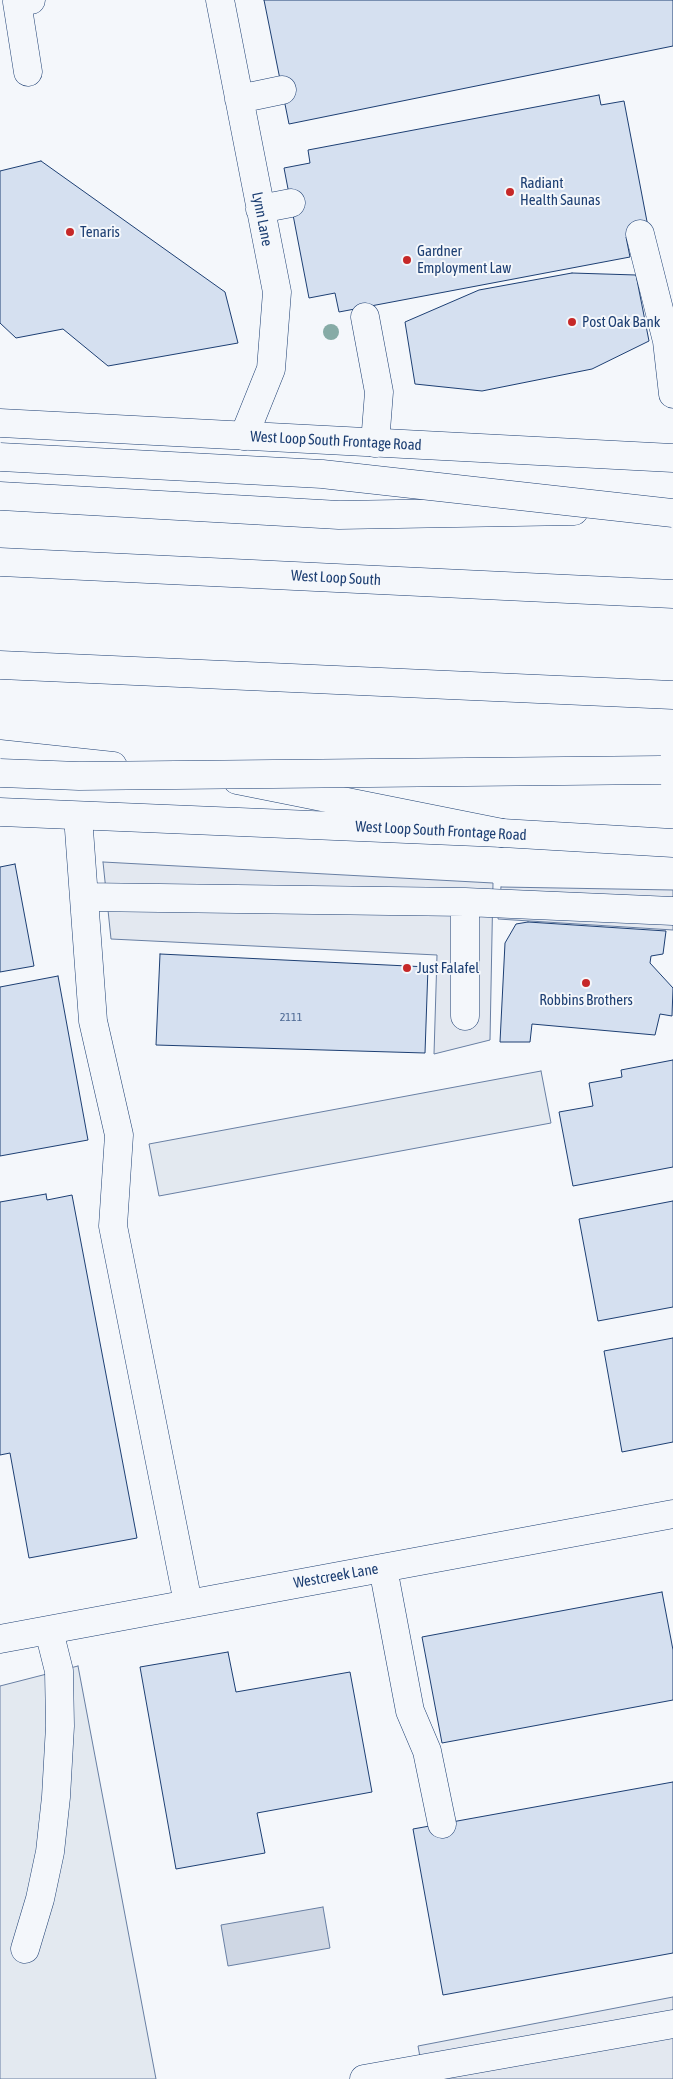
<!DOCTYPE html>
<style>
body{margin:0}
canvas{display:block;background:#f4f7fb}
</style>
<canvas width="673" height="2079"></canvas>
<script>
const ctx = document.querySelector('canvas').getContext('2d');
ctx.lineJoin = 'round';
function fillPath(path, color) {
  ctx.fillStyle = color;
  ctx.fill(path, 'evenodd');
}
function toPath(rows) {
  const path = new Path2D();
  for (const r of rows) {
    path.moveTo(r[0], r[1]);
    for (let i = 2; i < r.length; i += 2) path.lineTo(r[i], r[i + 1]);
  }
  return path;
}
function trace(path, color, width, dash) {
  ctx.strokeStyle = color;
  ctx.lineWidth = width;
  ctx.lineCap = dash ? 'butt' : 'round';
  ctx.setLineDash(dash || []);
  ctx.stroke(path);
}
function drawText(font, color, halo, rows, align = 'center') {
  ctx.font = font + ' "Asap Condensed",sans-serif';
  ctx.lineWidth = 4;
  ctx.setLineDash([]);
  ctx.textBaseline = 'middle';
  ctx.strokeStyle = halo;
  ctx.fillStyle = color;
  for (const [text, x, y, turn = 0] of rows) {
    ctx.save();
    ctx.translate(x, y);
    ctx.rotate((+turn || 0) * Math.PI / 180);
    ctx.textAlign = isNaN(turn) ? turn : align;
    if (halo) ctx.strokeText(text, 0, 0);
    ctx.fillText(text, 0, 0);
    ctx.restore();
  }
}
const green = toPath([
 [541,1071,551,1123,159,1196,149,1144,541,1071],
 [78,1666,156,2079,0,2079,0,1686,78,1666]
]);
fillPath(green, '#e3e9f0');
trace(green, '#687fa3', 1);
const parking = toPath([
 [103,862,493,883,490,1040,434,1054,437,955,111,939,103,862],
 [501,887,673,890,673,930,498,919,501,887],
 [673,1997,673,2079,424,2079,418,2046,673,1997]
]);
fillPath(parking, '#e3e8f0');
trace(parking, '#687fa3', 1);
const water = toPath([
 [323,1907,330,1948,228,1966,221,1925,323,1907]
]);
fillPath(water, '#cfd7e4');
trace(water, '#687fa3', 1);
const building = toPath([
 [264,0,673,0,673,46,289,124,264,0],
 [599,95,601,105,624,101,649,232,626,237,630,257,339,312,335,293,309,298,284,168,310,163,308,150,599,95],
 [41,161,225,292,238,343,108,366,63,329,16,338,0,323,0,171,41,161],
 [572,273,636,275,649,341,592,369,482,391,415,384,405,322,479,290,572,273],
 [15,864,34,966,0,972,0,867,15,864],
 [528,922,666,931,663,954,651,956,650,963,673,988,672,1016,660,1014,655,1035,532,1024,530,1042,500,1042,505,943,516,924,528,922],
 [160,954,428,967,425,1053,156,1045,160,954],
 [58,976,88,1140,0,1156,0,987,58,976],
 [673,1060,673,1167,573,1186,559,1112,593,1106,589,1083,622,1077,621,1070,673,1060],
 [46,1194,47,1200,72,1195,137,1538,29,1558,10,1453,0,1455,0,1202,46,1194],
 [673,1201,673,1307,598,1321,579,1219,673,1201],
 [673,1338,673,1442,622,1452,604,1351,673,1338],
 [662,1592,673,1650,673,1700,442,1743,422,1637,662,1592],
 [228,1652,236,1692,350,1672,372,1792,257,1813,265,1853,176,1869,140,1667,228,1652],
 [673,1782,673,1953,443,1995,413,1829,673,1782]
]);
fillPath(building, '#d5e0f0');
trace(building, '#1d3f73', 1);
const minor = toPath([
 [220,0,277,292,271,369,244,436],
 [28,72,17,2,31,0],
 [239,99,282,90],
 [260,209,291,203],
 [640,234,667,341,673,394],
 [365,317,379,392,375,443],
 [78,816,93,1021,119,1135,113,1226,188,1603],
 [84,897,465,902,673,911],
 [465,1016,465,902],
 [383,1568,410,1711,427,1751,442,1824],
 [0,1639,673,1514],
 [25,1949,40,1899,50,1852,56,1797,60,1726,59,1671,49,1631],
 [364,2079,673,2024]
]);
const major = toPath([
 [0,423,673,458],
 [0,812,502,833,673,843]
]);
const highway = toPath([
 [0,496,339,515,574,511],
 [0,562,673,594],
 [0,665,673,695],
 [0,754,113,766],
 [237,780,502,833]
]);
trace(minor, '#1d3f73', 29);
trace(major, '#1d3f73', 29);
trace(highway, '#1d3f73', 29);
trace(minor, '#f4f7fb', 28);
trace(major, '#f4f7fb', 28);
trace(highway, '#f4f7fb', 28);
const highwayBridge = toPath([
 [0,457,322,474,673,513],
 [0,773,79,776,661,770]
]);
trace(highwayBridge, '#1d3f73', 29, []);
trace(highwayBridge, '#f4f7fb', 28);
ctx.fillStyle = '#86aba6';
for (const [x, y] of [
 [331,332]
]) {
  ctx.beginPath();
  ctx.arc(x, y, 8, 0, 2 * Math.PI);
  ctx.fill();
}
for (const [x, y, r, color] of [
 [510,192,5,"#c62828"],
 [70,232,5,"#c62828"],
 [407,260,5,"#c62828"],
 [572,322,5,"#c62828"],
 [407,968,5,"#c62828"],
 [586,983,5,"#c62828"]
]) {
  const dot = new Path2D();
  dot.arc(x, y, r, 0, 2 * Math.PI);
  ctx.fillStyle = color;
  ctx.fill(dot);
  trace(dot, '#f4f7fb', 2);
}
drawText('12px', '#4b6792', null, [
 ["2111",291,1017]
]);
drawText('15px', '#1d3f73', '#f4f7fb', [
 ["Radiant",520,183],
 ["Health Saunas",520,200],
 ["Tenaris",80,232],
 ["Gardner",417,251],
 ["Employment Law",417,268],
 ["Post Oak Bank",582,322],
 ["Just Falafel",417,968],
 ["Robbins Brothers",586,1000,"center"]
], 'left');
drawText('15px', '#1d3f73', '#f4f7fb', [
 ["Lynn Lane",262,219,79],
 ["West Loop South Frontage Road",336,441,3],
 ["West Loop South",336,578,3],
 ["West Loop South Frontage Road",441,831,3],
 ["Westcreek Lane",336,1576,-10]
]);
</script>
